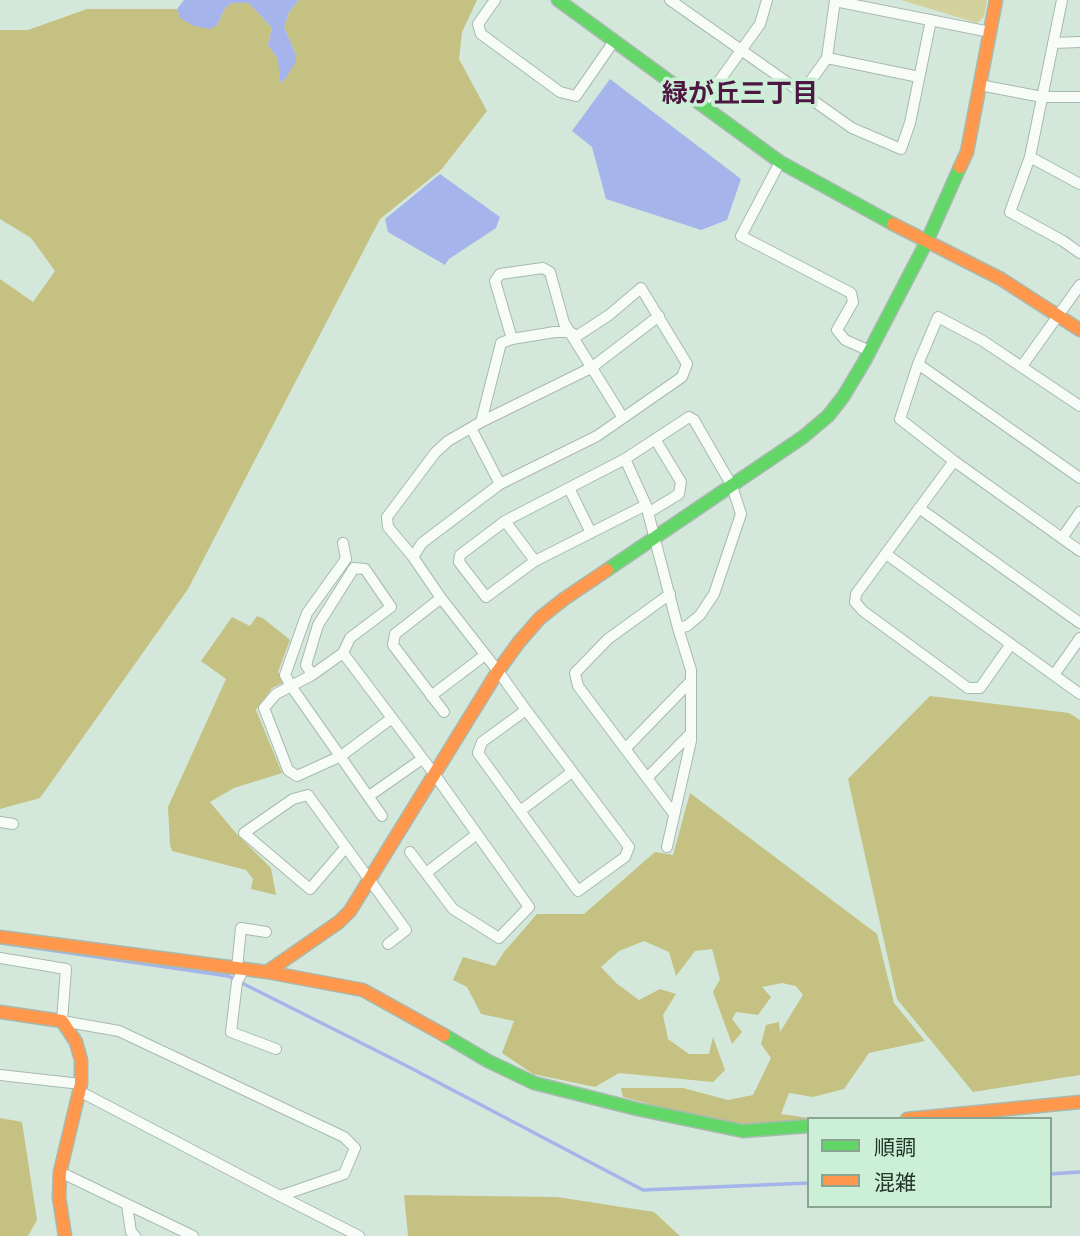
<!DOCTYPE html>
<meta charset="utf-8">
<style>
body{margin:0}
#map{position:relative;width:1080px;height:1236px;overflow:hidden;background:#d3e8da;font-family:Commissioner,"Noto Sans JP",sans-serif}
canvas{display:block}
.legend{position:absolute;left:807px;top:1117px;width:245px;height:91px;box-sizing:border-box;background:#cbf0d7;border:2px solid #89a592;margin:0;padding:9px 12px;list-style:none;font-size:21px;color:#25342a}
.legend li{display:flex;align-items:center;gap:14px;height:35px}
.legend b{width:35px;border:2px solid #89a592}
</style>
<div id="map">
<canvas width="1080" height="1236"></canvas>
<ul class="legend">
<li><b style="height:9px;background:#63d668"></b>順調</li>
<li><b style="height:9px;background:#ff974d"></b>混雑</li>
</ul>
</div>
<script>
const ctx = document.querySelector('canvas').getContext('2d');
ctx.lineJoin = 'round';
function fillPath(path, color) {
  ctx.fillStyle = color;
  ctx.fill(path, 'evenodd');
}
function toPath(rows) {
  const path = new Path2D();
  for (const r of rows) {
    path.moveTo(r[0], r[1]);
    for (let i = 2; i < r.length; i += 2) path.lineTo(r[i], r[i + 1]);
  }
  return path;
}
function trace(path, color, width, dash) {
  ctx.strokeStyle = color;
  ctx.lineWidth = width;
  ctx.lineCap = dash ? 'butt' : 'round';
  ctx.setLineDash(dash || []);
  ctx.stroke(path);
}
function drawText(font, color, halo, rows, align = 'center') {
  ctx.font = font + ' Commissioner,"Noto Sans JP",sans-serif';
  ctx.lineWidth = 7;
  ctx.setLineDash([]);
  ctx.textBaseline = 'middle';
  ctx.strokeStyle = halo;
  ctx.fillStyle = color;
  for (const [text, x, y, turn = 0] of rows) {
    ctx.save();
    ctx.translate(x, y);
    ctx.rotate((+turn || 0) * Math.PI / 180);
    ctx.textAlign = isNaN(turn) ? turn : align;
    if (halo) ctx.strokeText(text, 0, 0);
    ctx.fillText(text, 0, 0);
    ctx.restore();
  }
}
fillPath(toPath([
 [901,0,987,0,984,17,977,23]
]), '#d4d29c');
fillPath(toPath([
 [299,0,477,0,462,32,459,59,487,111,441,170,380,219,188,589,40,798,0,809,0,279,33,302,55,271,31,238,0,219,0,30,28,30,87,9,177,9,181,18,217,25,225,8,232,3,249,3,272,28,268,45,278,59,281,83,296,55,284,27,289,12],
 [257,616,264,619,290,640,278,672,283,683,272,688,256,710,282,773,234,788,210,802,235,832,271,868,276,895,251,889,253,879,246,870,172,851,170,845,168,807,226,679,201,661,232,617,250,626],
 [930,696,1069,713,1080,720,1080,1075,973,1092,897,999,848,779],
 [690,793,877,934,894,1003,925,1041,869,1053,844,1089,813,1097,789,1093,781,1114,816,1119,743,1124,673,1110,623,1097,621,1088,683,1088,728,1100,753,1095,771,1058,761,1044,766,1025,779,1022,780,1032,803,995,796,986,782,983,762,987,771,997,758,1015,736,1012,732,1019,742,1032,732,1044,713,992,720,979,712,949,695,951,676,976,669,952,644,941,619,951,601,967,616,983,639,1000,660,989,676,994,663,1015,668,1039,689,1054,709,1054,713,1037,725,1070,713,1082,619,1073,595,1087,533,1074,502,1053,514,1021,481,1014,467,987,453,980,463,957,495,966,504,952,537,914,584,914,655,852,673,855],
 [0,1118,22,1122,37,1220,28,1236,0,1236],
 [404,1195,557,1197,654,1212,680,1236,408,1236]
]), '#c4c182');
fillPath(toPath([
 [184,0,299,0,289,12,284,27,296,55,295,63,286,78,280,83,278,59,268,45,272,28,249,3,232,3,225,8,217,25,210,29,194,26,180,18,177,9],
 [610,79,741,179,727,220,701,230,606,199,592,147,572,131],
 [440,174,500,217,496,228,449,259,445,265,388,232,385,219]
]), '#a6b4ec');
trace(toPath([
 [1,943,228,976,405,1065,643,1190,809,1183],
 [1050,1174,1080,1172]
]), '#a6b4ec', 3.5);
const street = toPath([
 [495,0,478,24,481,34,560,92,576,96,614,41],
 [670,0,852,128,901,149,910,123,931,20],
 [1062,0,1030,157,1010,212,1063,241,1080,253],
 [835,1,990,32],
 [1053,43,1080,42],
 [827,58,919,77],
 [980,85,1042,97,1080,97],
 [802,93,827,58,835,0],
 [702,105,760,24,767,0],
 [1030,157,1080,184],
 [780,162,741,236,851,293,853,302,837,330,845,340,870,351],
 [512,339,495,281,500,274,543,268,550,272,564,323,623,418],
 [918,364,1080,478],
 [1022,366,1080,285],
 [1080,406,983,341,938,317,918,364,900,419,954,461,1080,551],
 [481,422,591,368,659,316],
 [471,428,500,484],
 [625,459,646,505,678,628,691,670,691,741,667,847],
 [954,461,856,594,855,602,863,611,968,688,980,688,1011,644],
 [569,488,591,533],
 [646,505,535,561,486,597,459,562,460,555,505,521,625,459,689,417,694,420,732,486,741,514,714,594,700,615,687,626,678,628],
 [919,508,1080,623],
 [648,513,679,494,681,482,655,439],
 [505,521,535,561],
 [1062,538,1080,512],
 [343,543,346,559,307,613,285,675,291,686,382,816],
 [886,554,1080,694],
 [413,557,422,543,500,484,597,436,682,377,687,364,641,288,609,315,577,336,570,332,555,332,512,339,501,343,481,422,448,441,435,453,387,517,388,527,413,557,441,598,498,671,526,710,629,847,625,857,578,891,478,753,482,742,526,710],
 [670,594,608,639,575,673,578,686,674,814],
 [441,598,395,634,393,645,444,712],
 [343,653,312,675,276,694,264,708,288,770,297,776,341,756,392,718],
 [312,675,306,665,318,625,354,568,365,569,391,607,350,638,343,653,435,775,529,907,499,938,453,909,410,852],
 [1054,675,1080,638],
 [431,696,485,655],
 [625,749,691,681],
 [647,778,691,733],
 [369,796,422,759],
 [520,811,572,772],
 [0,822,13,824],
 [346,847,310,889,244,833,293,799,308,795,406,930,388,944],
 [426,873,477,834],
 [0,958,66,969,62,1021,119,1031,344,1137,355,1148,344,1174,280,1196,79,1091],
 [237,968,241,928,266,932],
 [244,969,237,982,231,1032,276,1049],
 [0,1075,81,1084],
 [60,1172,193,1236],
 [280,1196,359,1236],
 [127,1205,131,1232,135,1236]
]);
const fast = toPath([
 [558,0,780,162,893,224],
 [607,570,803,437,828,416,843,397,864,362,927,241,960,167],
 [444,1035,488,1061,534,1083,637,1109,743,1131,809,1126]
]);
const slow = toPath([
 [960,167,967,152,996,0],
 [893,224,1001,279,1080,330],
 [0,937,267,972,363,990,444,1035],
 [267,972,339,922,350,911,498,671,519,642,540,618,564,599,607,570],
 [0,1012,62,1021,76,1042,81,1060,81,1084,60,1172,59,1197,65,1236],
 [907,1119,1080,1102]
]);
trace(street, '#a8b9ae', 12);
trace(fast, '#a8b9ae', 15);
trace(slow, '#a8b9ae', 15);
trace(street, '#f8fcf9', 10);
trace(fast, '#63d668', 12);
trace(slow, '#ff974d', 12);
drawText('bold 26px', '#4d1742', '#cbf0d7', [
 ["緑が丘三丁目",740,93]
]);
</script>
